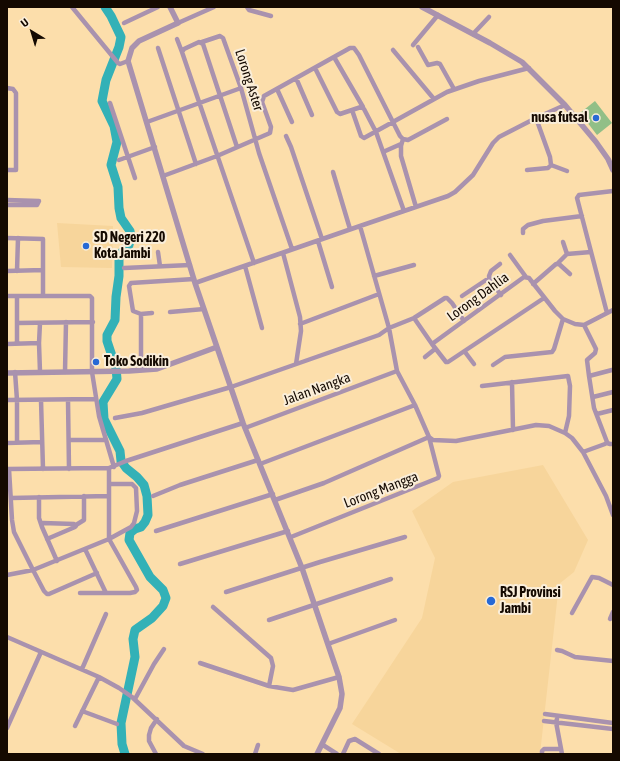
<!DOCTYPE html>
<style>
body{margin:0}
#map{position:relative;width:620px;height:761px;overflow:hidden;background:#fcdeab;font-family:"Asap Condensed",sans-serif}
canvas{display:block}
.frame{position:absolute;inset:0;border:8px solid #140900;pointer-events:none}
.north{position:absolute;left:12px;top:12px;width:40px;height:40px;-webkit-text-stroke:3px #faeeda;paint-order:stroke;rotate:322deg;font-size:11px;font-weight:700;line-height:16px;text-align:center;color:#140900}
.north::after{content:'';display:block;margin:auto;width:14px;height:18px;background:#140900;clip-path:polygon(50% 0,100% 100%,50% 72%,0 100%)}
</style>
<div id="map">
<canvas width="620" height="761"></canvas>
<div class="frame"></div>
<div class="north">U</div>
</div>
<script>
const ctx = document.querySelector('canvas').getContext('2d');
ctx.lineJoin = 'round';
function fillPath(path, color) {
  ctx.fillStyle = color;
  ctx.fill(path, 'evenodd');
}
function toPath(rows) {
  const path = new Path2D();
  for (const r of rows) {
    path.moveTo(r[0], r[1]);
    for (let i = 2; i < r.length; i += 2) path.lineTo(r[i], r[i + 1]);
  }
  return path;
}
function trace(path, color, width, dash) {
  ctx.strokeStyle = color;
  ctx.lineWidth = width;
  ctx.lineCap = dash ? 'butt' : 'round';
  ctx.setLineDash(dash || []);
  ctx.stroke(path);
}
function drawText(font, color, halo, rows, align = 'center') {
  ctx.font = font + ' "Asap Condensed",sans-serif';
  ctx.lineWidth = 4;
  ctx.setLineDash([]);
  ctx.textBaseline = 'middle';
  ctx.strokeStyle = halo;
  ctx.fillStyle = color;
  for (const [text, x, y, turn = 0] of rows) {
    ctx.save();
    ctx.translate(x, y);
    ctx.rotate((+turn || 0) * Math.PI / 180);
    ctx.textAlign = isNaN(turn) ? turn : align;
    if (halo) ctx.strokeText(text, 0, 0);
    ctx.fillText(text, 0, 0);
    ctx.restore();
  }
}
fillPath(toPath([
 [57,223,113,226,112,268,61,267],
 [543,465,588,540,574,572,559,584,540,754,401,754,352,724,422,618,435,558,412,511,453,482]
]), '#f7d59b');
fillPath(toPath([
 [595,101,612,123,597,135,580,113]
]), '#91bf87');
trace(toPath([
 [105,7,111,16,121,37,119,47,106,80,102,101,114,126,117,142,111,165,118,187,119,208,121,218,130,231,131,237,129,245,121,253,119,257,119,276,116,297,115,320,107,335,107,341,116,368,117,379,103,402,104,419,120,451,121,461,126,468,137,477,144,485,147,496,148,515,145,522,141,527,135,529,130,533,129,540,150,577,163,590,166,598,163,606,152,618,135,630,133,639,135,657,121,723,122,744,125,754]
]), '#33b1b7', 9);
trace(toPath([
 [72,7,118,63,120,64,128,61],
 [247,7,249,10,271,16],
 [124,23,158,7],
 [178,23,214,7],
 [473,34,489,17],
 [177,39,182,52],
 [202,42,220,36,223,38,241,88,259,153,292,249],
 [413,45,438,15],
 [418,47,428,65,437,63,440,64,454,89],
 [158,48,196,164],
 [393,50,434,99],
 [334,57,363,107],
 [315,68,337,112,340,114,361,107,364,109,376,132,404,211],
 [296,78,312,115],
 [7,88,13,89,16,93,16,170,7,170],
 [277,89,292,122],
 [110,103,135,178],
 [352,110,361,136,364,138,447,92,479,81,529,68],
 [147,122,241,88],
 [286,136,291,147,322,239],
 [403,139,401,146,401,156,416,207],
 [237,147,203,44,199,42,184,49,182,52,254,263],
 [383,152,401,144],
 [119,160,155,147],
 [551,165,567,171],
 [527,170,548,168,551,165,550,157,536,118],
 [333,172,350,229],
 [163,176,217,156,270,133,271,127,262,102,264,96,350,48,354,48,359,55,400,136,403,139,408,140,447,119],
 [7,200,39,201,37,205,7,205],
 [523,233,523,229,528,225,543,221,582,216],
 [7,238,43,239,43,296],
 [318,241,332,287],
 [563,242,567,254,591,252],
 [158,252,160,266],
 [283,253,300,317,301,331,296,364],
 [510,255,526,277],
 [557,264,567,254],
 [245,266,262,328],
 [124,268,190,265],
 [7,271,43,270],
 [17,271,18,238],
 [374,276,414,265],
 [490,281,489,276,491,271,500,264],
 [195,283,360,226],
 [533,284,556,264,559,264,570,274],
 [7,296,90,296,92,298,92,372,99,416,114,467],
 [462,296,486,280,491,282,501,295],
 [170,312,204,309],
 [607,313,577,198,579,195,613,191],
 [141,314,152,313],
 [414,318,432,344,446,362,448,362,544,298],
 [17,323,93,322],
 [300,324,379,294],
 [17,343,17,296],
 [39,343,40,323],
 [7,344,39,343,40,372],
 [432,344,524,277,529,278,555,311,563,319,575,324,584,325,613,310],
 [465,352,474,364],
 [425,357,435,349],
 [493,365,505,357,552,352,554,349,563,319],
 [141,370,141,314,133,311,129,286,131,283,194,279],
 [15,372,17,400,17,442],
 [65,372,66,322],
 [589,376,612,370],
 [512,382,513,430],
 [482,386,568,376,570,386,569,416,565,433],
 [593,397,613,392],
 [7,400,96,399],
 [41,400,43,469],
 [68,400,69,469],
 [597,414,613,410],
 [115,418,142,413,231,387,379,335,389,328,360,226,448,196,455,192,473,175,493,143,499,137,536,118,565,105],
 [245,428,397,371],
 [429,437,433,440,456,441,536,425,549,426,565,433,572,438,583,452,606,496,613,515],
 [69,440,106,440],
 [7,443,42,442],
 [607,443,610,444,613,444],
 [583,452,605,444,607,442,594,408,589,376,587,360,595,353,596,349,584,325],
 [260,464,415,405],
 [7,469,109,468,126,461,243,423],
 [9,469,12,520,14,532,33,570,109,539,131,527,134,523,137,511,136,488,132,484,109,484],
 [153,496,180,485,258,460],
 [39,497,39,518,41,524],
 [11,498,109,496],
 [275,500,324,483,429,437],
 [76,525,84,520,84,496],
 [156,531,273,494],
 [291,537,438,478,439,476,429,437,415,405,397,371,389,328,414,318,445,298,447,298,452,303,464,321],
 [47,539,75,527,76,526,74,524,43,523,41,524,42,527,57,561],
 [85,549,106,593],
 [180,564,288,531],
 [7,575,33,570,44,591,47,594,49,594,97,573],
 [226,592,320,562,405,537],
 [80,593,130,593,135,592,137,590,136,587,109,539,109,468],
 [213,607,271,658,273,666,269,686],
 [572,613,592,577,599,578,613,585],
 [610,619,613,612],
 [269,620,391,579],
 [7,637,99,677,119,688,132,697,184,746,203,754],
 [328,644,395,620],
 [557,650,562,651,575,657,613,661],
 [200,663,269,686,293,690,339,677],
 [82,669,106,614],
 [135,699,154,664,164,649],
 [82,711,117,724],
 [545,714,613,723],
 [557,719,556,722,562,754],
 [544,721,613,729],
 [75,726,99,677],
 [7,728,41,652],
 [323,745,337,754],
 [156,754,149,741,149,735,151,728,157,719],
 [255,754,258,745],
 [343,754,349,741,355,739,379,754],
 [542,754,542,751,544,749,561,749]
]), '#a992ae', 4.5);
trace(toPath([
 [170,7,178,23,139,41,132,48,128,61,195,283,243,423,302,568,339,677,342,694,340,708,317,754],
 [422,7,490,43,522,62,565,105,596,142,608,159,613,170],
 [7,373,129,371,157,369,217,347]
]), '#a992ae', 5.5);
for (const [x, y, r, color] of [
 [596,118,4,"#2769d5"],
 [86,246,4,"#2769d5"],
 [96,362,4,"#2769d5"],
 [491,601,5,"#2769d5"]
]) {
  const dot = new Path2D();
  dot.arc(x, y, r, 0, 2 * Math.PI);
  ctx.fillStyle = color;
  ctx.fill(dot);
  trace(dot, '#faeeda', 1.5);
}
drawText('14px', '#140900', '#faeeda', [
 ["Lorong Aster",249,80,72],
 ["Lorong Dahlia",478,297,-36],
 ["Jalan Nangka",317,389,-20],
 ["Lorong Mangga",381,490,-21]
]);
drawText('bold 14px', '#140900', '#faeeda', [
 ["nusa futsal",588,118,"right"],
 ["SD Negeri 220",94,238],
 ["Kota Jambi",94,254],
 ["Toko Sodikin",104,362],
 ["RSJ Provinsi",500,593],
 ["Jambi",500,609]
], 'left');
</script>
